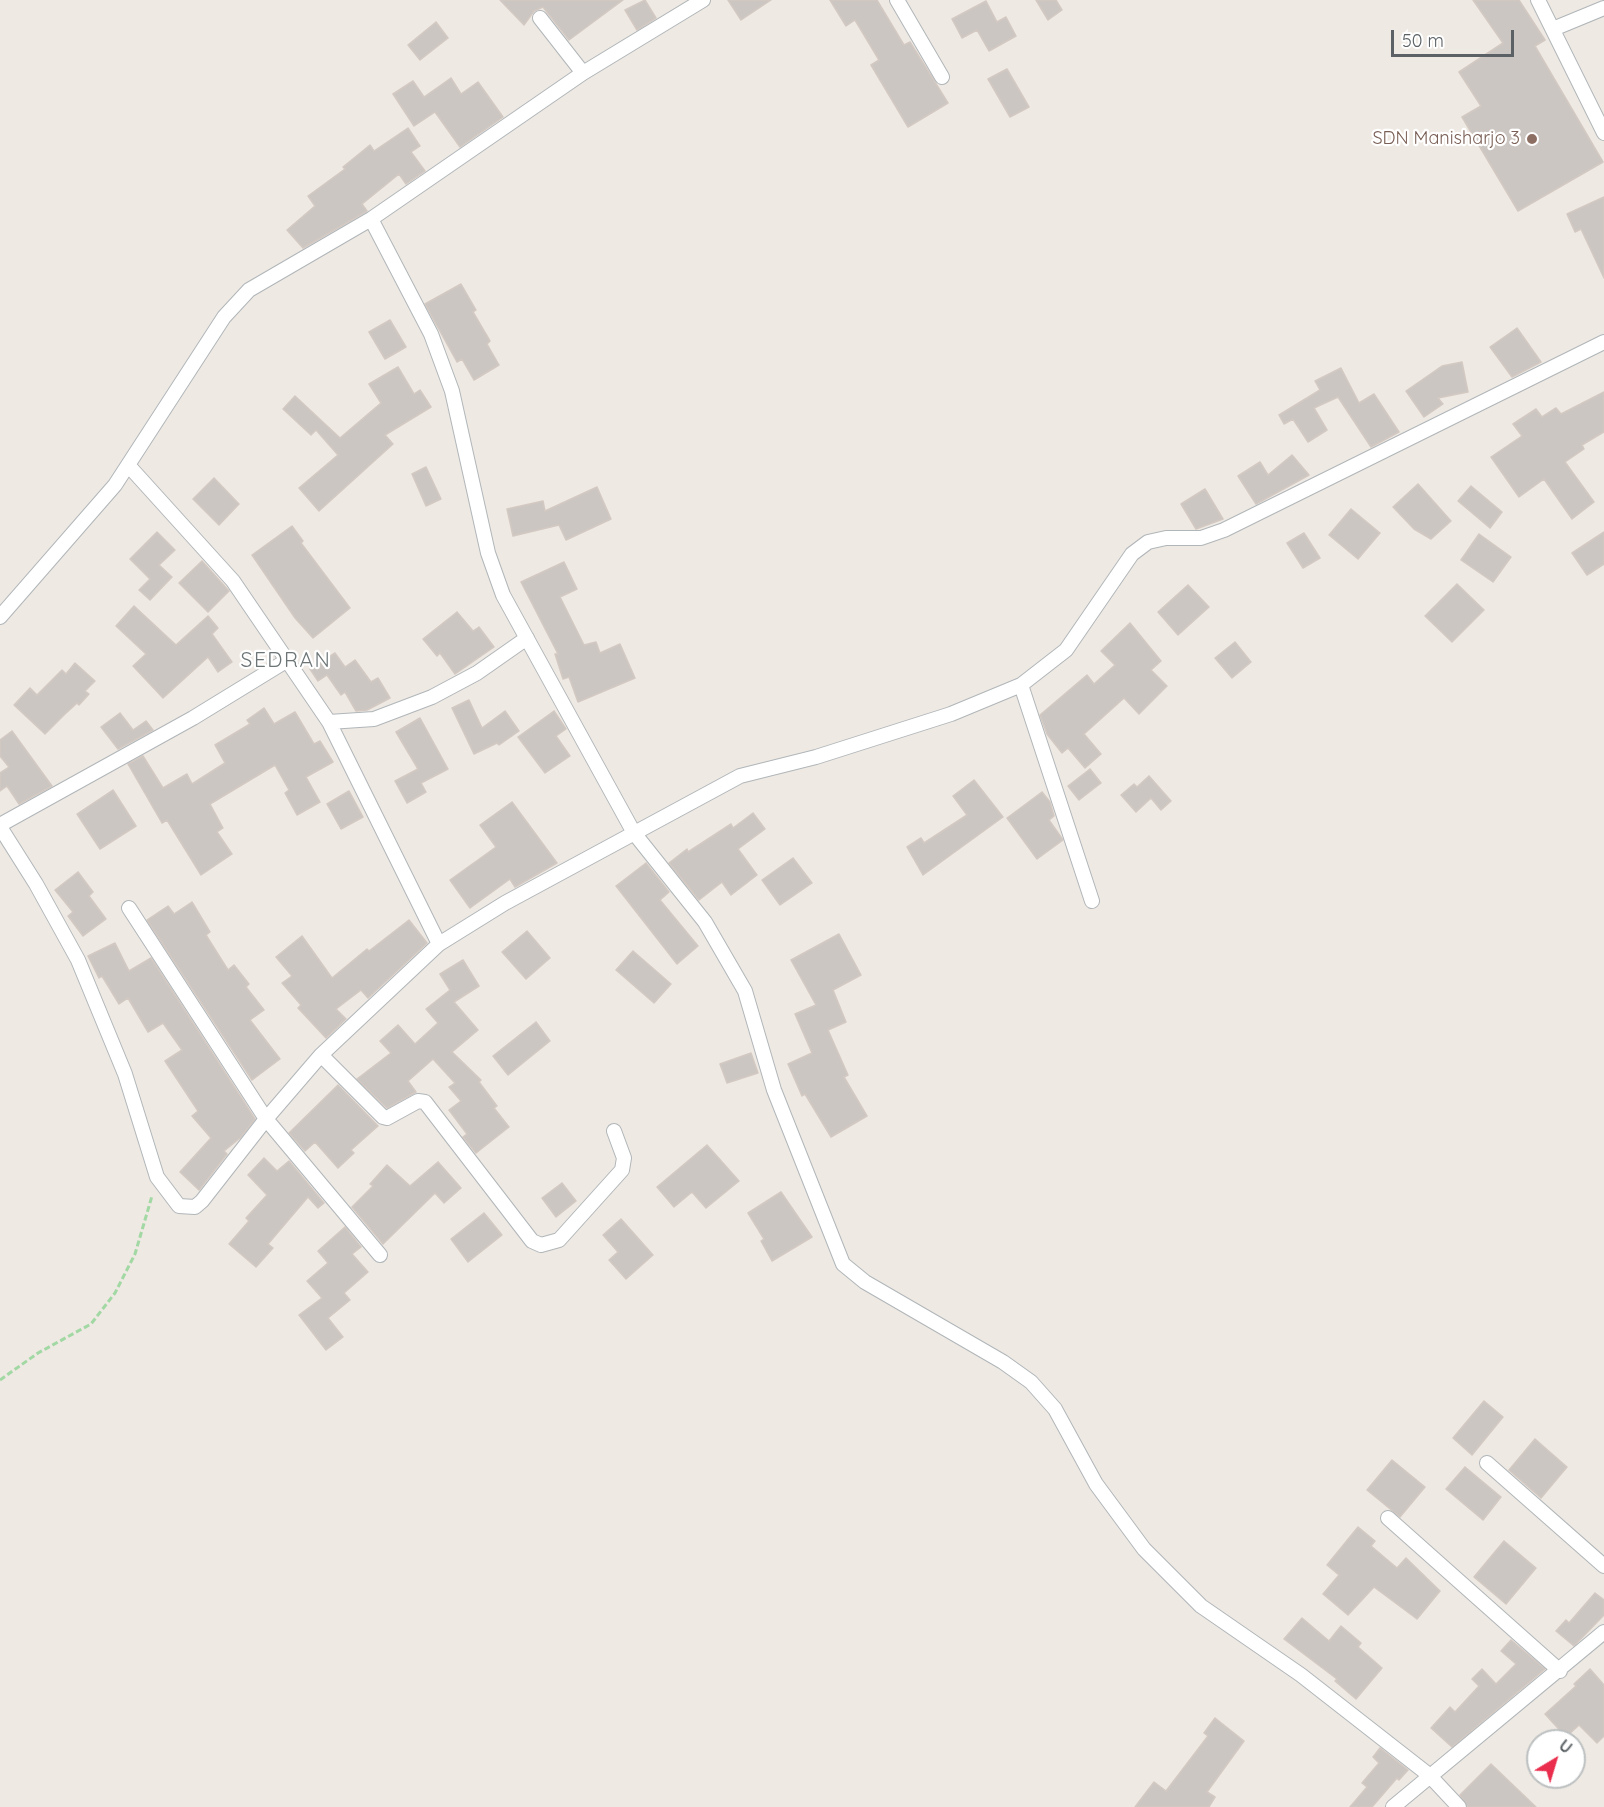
<!DOCTYPE html>
<style>
body{margin:0}
#map{position:relative;width:1604px;height:1807px;overflow:hidden;background:#eee9e3;font-family:Quicksand,sans-serif}
canvas{display:block}
.north{position:absolute;left:1526px;top:1729px;width:60px;height:60px;box-sizing:border-box;background:#fff;border:2px solid #bdc0c1;border-radius:50%;rotate:38deg;font-size:16px;font-weight:700;line-height:24px;text-align:center;color:#5b6164}
.north::after{content:'';display:block;margin:auto;width:21px;height:27px;background:#ea2d4d;clip-path:polygon(50% 0,100% 100%,50% 72%,0 100%)}
.scale{position:absolute;left:1391px;top:30px;width:123px;height:27px;box-sizing:border-box;border:3px solid #5b6164;border-top:0;padding-left:8px;font-size:18px;line-height:21px;white-space:nowrap;color:#5b6164;-webkit-text-stroke:4px #fff;paint-order:stroke}
</style>
<div id="map">
<canvas width="1604" height="1807"></canvas>
<div class="north">U</div>
<div class="scale">50 m</div>
</div>
<script>
const ctx = document.querySelector('canvas').getContext('2d');
ctx.lineJoin = 'round';
function fillPath(path, color) {
  ctx.fillStyle = color;
  ctx.fill(path, 'evenodd');
}
function toPath(rows) {
  const path = new Path2D();
  for (const r of rows) {
    path.moveTo(r[0], r[1]);
    for (let i = 2; i < r.length; i += 2) path.lineTo(r[i], r[i + 1]);
  }
  return path;
}
function trace(path, color, width, dash) {
  ctx.strokeStyle = color;
  ctx.lineWidth = width;
  ctx.lineCap = dash ? 'butt' : 'round';
  ctx.setLineDash(dash || []);
  ctx.stroke(path);
}
function drawText(font, color, halo, rows, align = 'center') {
  ctx.font = font + ' Quicksand,sans-serif';
  ctx.lineWidth = 4.5;
  ctx.setLineDash([]);
  ctx.textBaseline = 'middle';
  ctx.strokeStyle = halo;
  ctx.fillStyle = color;
  for (const [text, x, y, turn = 0] of rows) {
    ctx.save();
    ctx.translate(x, y);
    ctx.rotate((+turn || 0) * Math.PI / 180);
    ctx.textAlign = isNaN(turn) ? turn : align;
    if (halo) ctx.strokeText(text, 0, 0);
    ctx.fillText(text, 0, 0);
    ctx.restore();
  }
}
const building = toPath([
 [500,0,623,0,569,40,543,7,534,11,524,25,500,0],
 [645,0,656,18,637,30,625,10,645,0],
 [728,0,771,0,741,20,728,0],
 [830,0,877,0,904,45,910,42,948,103,908,127,871,65,879,60,855,20,846,26,830,0],
 [1036,0,1056,0,1062,10,1048,20,1036,0],
 [1473,0,1519,0,1545,40,1535,46,1603,162,1518,211,1462,117,1481,106,1459,72,1503,43,1473,0],
 [986,1,997,22,1006,17,1016,36,989,51,977,30,962,38,952,19,986,1],
 [436,22,448,38,420,60,408,45,436,22],
 [1007,69,1029,107,1010,117,988,79,1007,69],
 [451,78,461,94,478,82,503,117,460,147,435,112,414,126,393,94,413,81,424,97,451,78],
 [408,128,420,146,411,152,425,171,406,184,399,174,362,204,367,211,303,248,287,230,315,206,308,196,345,169,343,167,370,145,374,151,408,128],
 [1604,197,1604,278,1581,229,1575,232,1567,214,1604,197],
 [461,284,476,310,473,312,490,341,487,344,499,365,474,380,462,359,457,362,425,304,461,284],
 [390,320,406,347,385,359,369,332,390,320],
 [1517,328,1541,362,1512,377,1490,347,1517,328],
 [1462,362,1468,392,1438,398,1443,404,1424,417,1406,391,1442,366,1462,362],
 [398,367,414,394,420,390,431,407,385,435,393,444,319,511,299,488,338,455,316,430,311,435,283,409,295,396,340,438,381,403,369,384,398,367],
 [1341,368,1359,403,1374,394,1399,432,1371,447,1338,397,1314,408,1327,430,1308,442,1293,419,1284,424,1279,415,1320,390,1315,381,1341,368],
 [1604,392,1604,432,1582,445,1584,449,1565,462,1594,502,1572,519,1544,479,1519,497,1491,457,1522,436,1513,424,1536,409,1542,417,1556,408,1561,414,1604,392],
 [1292,455,1309,475,1256,504,1238,476,1260,462,1268,475,1292,455],
 [426,467,441,499,426,506,412,474,426,467],
 [214,478,239,504,219,525,193,499,214,478],
 [1418,484,1451,521,1431,539,1414,529,1393,507,1418,484],
 [1471,486,1502,512,1490,528,1458,501,1471,486],
 [597,487,611,519,566,540,559,525,513,536,507,509,543,501,545,511,597,487],
 [1205,489,1223,519,1196,529,1181,504,1205,489],
 [1351,509,1380,533,1358,559,1329,535,1351,509],
 [292,526,303,541,301,543,350,608,313,638,295,618,252,555,292,526],
 [157,532,175,550,159,565,172,577,150,600,139,590,150,579,130,559,157,532],
 [1604,532,1604,564,1587,575,1572,553,1604,532],
 [1304,533,1320,558,1303,568,1287,543,1304,533],
 [1479,534,1511,557,1493,582,1461,560,1479,534],
 [202,561,229,591,208,612,179,583,202,561],
 [564,562,577,589,560,597,584,645,596,642,600,653,620,644,635,678,578,702,569,677,563,679,555,654,558,654,521,582,564,562],
 [1457,584,1484,610,1452,642,1425,616,1457,584],
 [1188,585,1209,607,1178,635,1158,612,1188,585],
 [134,606,176,645,208,616,218,628,212,634,232,662,218,672,208,657,163,698,133,666,146,654,116,626,134,606],
 [457,612,473,631,479,627,494,647,455,674,440,653,437,656,423,639,457,612],
 [1130,623,1161,661,1151,670,1167,686,1139,714,1124,698,1084,734,1101,754,1085,768,1068,748,1062,753,1047,734,1040,715,1087,675,1094,684,1115,665,1101,651,1130,623],
 [1235,642,1251,662,1232,678,1215,658,1235,642],
 [335,653,345,667,355,660,371,682,378,678,390,698,367,710,356,711,345,692,341,695,327,675,318,681,310,669,335,653],
 [75,663,95,681,85,691,89,694,79,705,77,703,64,715,45,734,14,705,30,688,37,695,62,670,66,674,75,663],
 [469,700,482,728,505,711,519,731,499,745,497,743,474,754,452,708,469,700],
 [264,708,274,724,295,712,314,744,320,741,333,762,306,777,320,802,297,815,285,793,289,790,275,765,210,804,223,828,217,832,232,854,201,875,167,820,162,823,128,764,143,756,163,788,187,774,192,784,225,763,215,745,250,724,247,720,264,708],
 [554,711,566,729,556,736,570,756,545,773,518,737,554,711],
 [120,713,133,730,146,721,153,730,118,749,101,727,120,713],
 [420,718,448,769,421,783,426,792,407,803,395,781,418,769,396,732,420,718],
 [12,731,52,786,19,804,7,786,0,791,0,773,9,767,0,756,0,740,12,731],
 [1090,769,1101,783,1079,800,1068,786,1090,769],
 [1149,776,1171,801,1161,810,1151,798,1136,812,1121,795,1134,784,1137,787,1149,776],
 [974,780,1003,817,923,875,907,847,921,838,924,843,967,815,953,796,974,780],
 [113,790,136,826,100,849,77,814,113,790],
 [349,791,363,817,341,829,327,804,349,791],
 [1042,792,1050,802,1054,816,1049,820,1063,840,1037,859,1007,818,1042,792],
 [512,802,557,863,515,887,510,879,470,908,450,880,496,847,480,825,512,802],
 [753,813,765,829,738,849,757,875,731,895,722,882,699,900,669,863,687,849,688,852,731,824,733,828,753,813],
 [793,858,812,883,780,905,762,880,793,858],
 [646,863,669,892,660,900,698,946,677,964,616,886,646,863],
 [78,872,93,892,89,896,106,919,83,936,68,916,73,912,55,890,78,872],
 [192,902,210,932,206,935,228,970,234,965,249,984,246,987,264,1010,250,1020,280,1059,252,1080,147,920,168,906,174,914,192,902],
 [409,920,427,943,368,998,361,990,336,1009,346,1019,326,1038,298,1008,301,1005,282,983,292,976,276,957,302,936,332,978,367,949,369,951,409,920],
 [527,931,550,958,526,979,502,952,527,931],
 [839,934,861,975,833,990,846,1022,828,1030,848,1075,844,1077,867,1116,831,1137,805,1094,802,1096,788,1064,812,1053,795,1014,816,1005,791,960,839,934],
 [115,943,129,971,151,958,255,1119,240,1138,224,1151,227,1154,199,1190,180,1172,211,1138,192,1116,198,1111,165,1061,182,1050,163,1023,148,1032,128,998,119,1004,102,976,99,978,88,956,115,943],
 [633,951,671,984,654,1003,616,970,633,951],
 [463,960,479,986,454,1002,478,1030,452,1052,481,1080,479,1082,497,1106,494,1108,509,1127,476,1153,463,1137,467,1134,449,1110,461,1101,449,1087,455,1083,433,1059,408,1081,416,1092,387,1108,357,1079,391,1053,380,1041,398,1025,415,1044,438,1023,426,1009,450,990,440,974,463,960],
 [536,1022,550,1041,508,1075,493,1056,536,1022],
 [751,1053,758,1073,727,1083,720,1064,751,1053],
 [338,1085,378,1126,351,1150,354,1153,338,1168,315,1142,305,1151,289,1133,338,1085],
 [707,1145,739,1181,706,1208,692,1192,674,1207,657,1187,707,1145],
 [264,1158,277,1171,289,1161,324,1203,318,1208,308,1197,268,1244,273,1248,256,1267,229,1244,249,1221,246,1218,267,1195,248,1175,264,1158],
 [438,1162,461,1188,444,1203,435,1193,383,1244,352,1207,373,1186,370,1184,387,1165,410,1186,438,1162],
 [562,1183,576,1201,556,1217,542,1198,562,1183],
 [781,1192,812,1237,772,1261,761,1241,764,1239,748,1213,781,1192],
 [484,1213,502,1235,468,1262,451,1239,484,1213],
 [621,1219,653,1255,626,1279,609,1260,618,1252,603,1235,621,1219],
 [345,1227,361,1247,352,1254,368,1272,344,1293,350,1300,328,1318,343,1337,326,1350,299,1315,322,1298,307,1281,328,1263,318,1251,345,1227],
 [1484,1401,1503,1417,1472,1455,1453,1438,1484,1401],
 [1535,1439,1567,1467,1541,1498,1509,1470,1535,1439],
 [1392,1460,1425,1487,1400,1517,1367,1490,1392,1460],
 [1465,1467,1501,1497,1483,1520,1446,1489,1465,1467],
 [1358,1527,1375,1541,1371,1546,1397,1568,1406,1558,1440,1591,1417,1619,1374,1587,1348,1615,1323,1594,1339,1575,1327,1565,1358,1527],
 [1504,1541,1536,1568,1506,1604,1474,1577,1504,1541],
 [1595,1593,1604,1600,1604,1615,1574,1646,1556,1631,1566,1620,1569,1623,1595,1593],
 [1302,1618,1329,1641,1341,1626,1361,1643,1358,1647,1382,1668,1356,1699,1335,1681,1337,1679,1284,1639,1302,1618],
 [1511,1640,1545,1669,1452,1747,1431,1728,1450,1707,1455,1712,1479,1686,1472,1679,1482,1669,1496,1684,1516,1664,1501,1651,1511,1640],
 [1590,1669,1604,1685,1604,1736,1597,1743,1579,1725,1566,1737,1545,1714,1576,1686,1574,1684,1590,1669],
 [1215,1718,1244,1741,1207,1792,1215,1797,1209,1807,1135,1807,1154,1782,1166,1791,1208,1736,1204,1733,1215,1718],
 [1380,1748,1408,1770,1399,1780,1397,1778,1372,1807,1350,1807,1367,1787,1362,1783,1379,1763,1373,1757,1380,1748],
 [1491,1764,1536,1807,1468,1807,1460,1795,1491,1764]
]);
fillPath(building, '#cbc6c2');
trace(building, '#d3c9c2', 1.5);
const minor = toPath([
 [897,0,942,77],
 [1538,0,1604,133],
 [540,18,583,73],
 [1553,29,1604,8],
 [371,219,431,334,452,391,488,553,503,595,634,833,705,922,745,991,774,1090,843,1264,865,1282,1003,1362,1031,1382,1055,1409,1096,1484,1144,1549,1201,1606,1301,1675,1429,1775,1459,1807],
 [128,465,233,581,329,722,439,944],
 [0,617,115,485,224,317,249,290,371,219,583,73,703,0],
 [1021,685,1092,901],
 [329,722,374,719,432,697,477,673,527,638],
 [0,825,193,718,286,661],
 [0,827,36,884,78,960,125,1074,157,1177,179,1206,195,1207,202,1201,266,1119,321,1055,439,944,505,903,740,776,816,757,951,714,1021,685,1066,650,1132,554,1148,542,1166,538,1201,538,1224,530,1604,342],
 [129,908,266,1119,380,1255],
 [321,1055,383,1117,387,1118,418,1101,425,1102,532,1241,541,1245,559,1240,622,1170,624,1158,614,1131],
 [1487,1463,1604,1566],
 [1388,1518,1560,1671],
 [1393,1807,1604,1632]
]);
trace(minor, '#b1b6b9', 16);
trace(toPath([
 [0,1380,38,1353,91,1324,115,1293,135,1254,152,1196]
]), '#a2d8a3', 3, [6, 3]);
trace(minor, '#fff', 14);
for (const [x, y, r, color] of [
 [1532,139,6,"#8d6e63"]
]) {
  const dot = new Path2D();
  dot.arc(x, y, r, 0, 2 * Math.PI);
  ctx.fillStyle = color;
  ctx.fill(dot);
  trace(dot, '#fff', 2);
}
drawText('18px', '#785e54', '#fff', [
 ["SDN Manisharjo 3",1520,139]
], 'right');
ctx.letterSpacing = '1.5px';
drawText('21px', '#6c7476', '#fff', [
 ["SEDRAN",286,661]
]);
ctx.letterSpacing = '0px';
</script>
